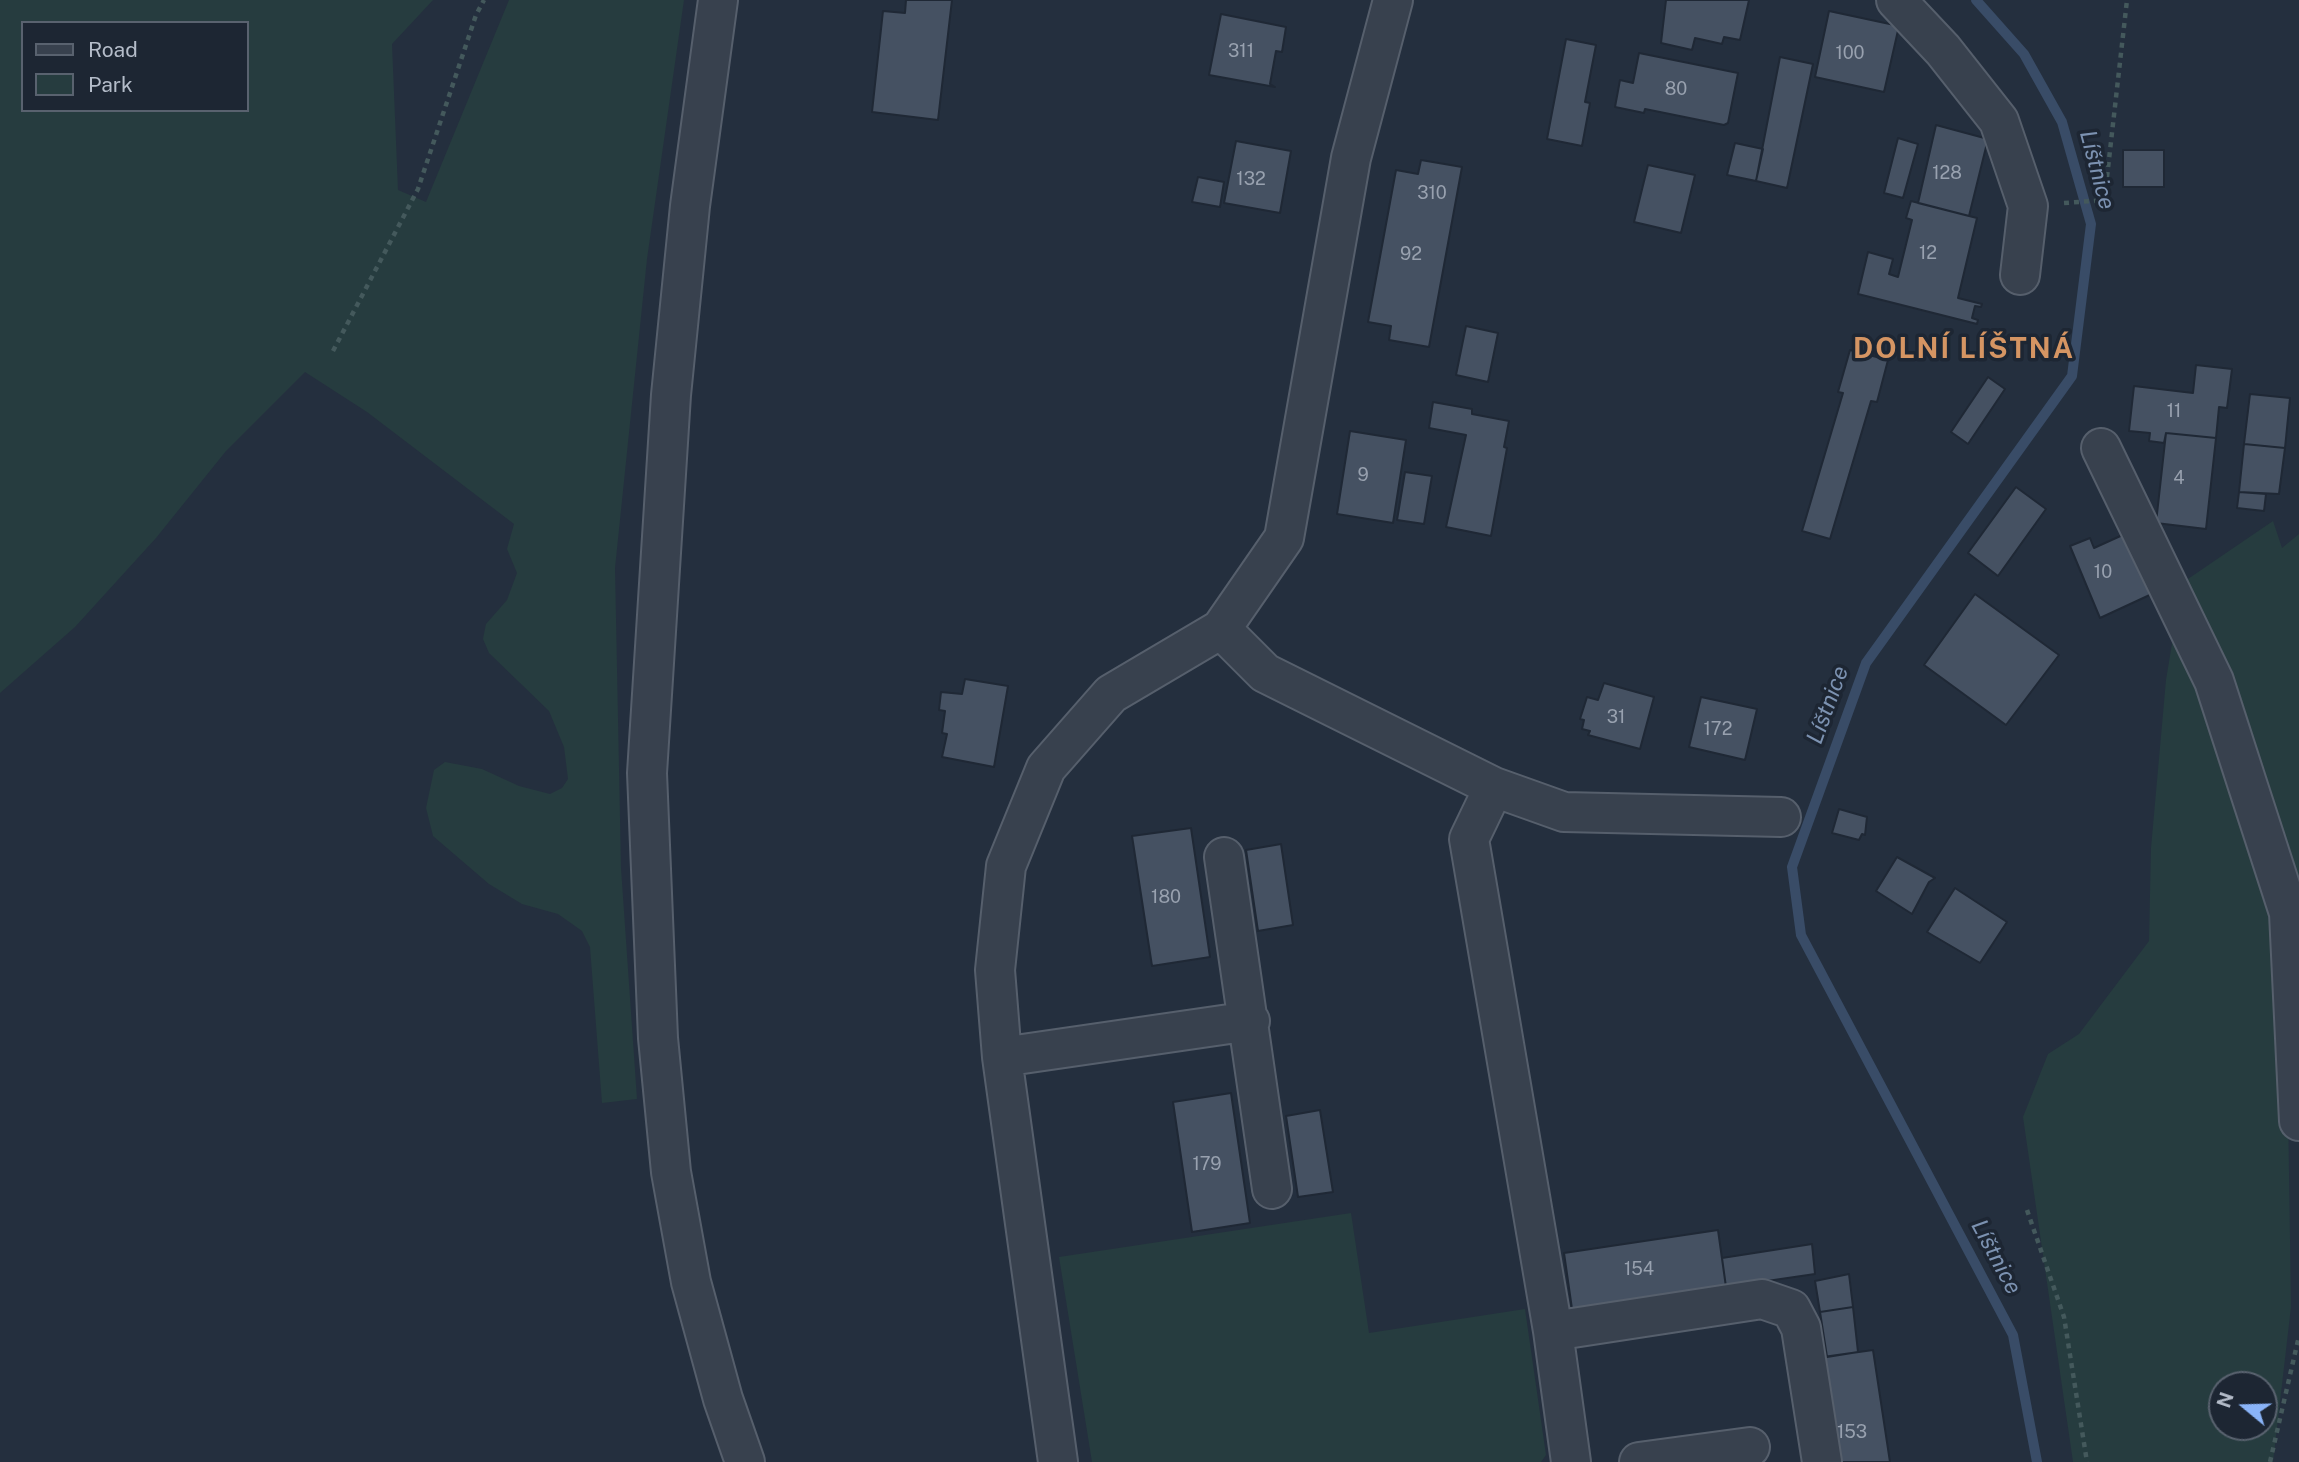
<!DOCTYPE html>
<meta charset="utf-8">
<style>
body{margin:0}
#map{position:relative;width:2299px;height:1462px;overflow:hidden;background:#242f3e;font-family:"Public Sans",sans-serif}
canvas{display:block}
.legend{position:absolute;left:21px;top:21px;width:228px;height:91px;box-sizing:border-box;background:#1d2633;border:2px solid #59626f;margin:0;padding:9px 12px;list-style:none;font-size:21px;color:#b4bcc9}
.legend li{display:flex;align-items:center;gap:14px;height:35px}
.legend b{width:35px;border:2px solid #59626f}
.north{position:absolute;left:2208px;top:1371px;width:70px;height:70px;box-sizing:border-box;background:#1d2633;border:2px solid #59626f;border-radius:50%;rotate:289deg;font-size:19px;font-weight:700;line-height:28px;text-align:center;color:#b4bcc9}
.north::after{content:'';display:block;margin:auto;width:24px;height:32px;background:#8ab4f8;clip-path:polygon(50% 0,100% 100%,50% 72%,0 100%)}
</style>
<div id="map">
<canvas width="2299" height="1462"></canvas>
<ul class="legend">
<li><b style="height:9px;background:#38414e"></b>Road</li>
<li><b style="height:19px;background:#263c3f"></b>Park</li>
</ul>
<div class="north">N</div>
</div>
<script>
const ctx = document.querySelector('canvas').getContext('2d');
ctx.lineJoin = 'round';
function fillPath(path, color) {
  ctx.fillStyle = color;
  ctx.fill(path, 'evenodd');
}
function toPath(rows) {
  const path = new Path2D();
  for (const r of rows) {
    path.moveTo(r[0], r[1]);
    for (let i = 2; i < r.length; i += 2) path.lineTo(r[i], r[i + 1]);
  }
  return path;
}
function trace(path, color, width, dash) {
  ctx.strokeStyle = color;
  ctx.lineWidth = width;
  ctx.lineCap = dash ? 'butt' : 'round';
  ctx.setLineDash(dash || []);
  ctx.stroke(path);
}
function drawText(font, color, halo, rows, align = 'center') {
  ctx.font = font + ' "Public Sans",sans-serif';
  ctx.lineWidth = 7;
  ctx.setLineDash([]);
  ctx.textBaseline = 'middle';
  ctx.strokeStyle = halo;
  ctx.fillStyle = color;
  for (const [text, x, y, turn = 0] of rows) {
    ctx.save();
    ctx.translate(x, y);
    ctx.rotate((+turn || 0) * Math.PI / 180);
    ctx.textAlign = isNaN(turn) ? turn : align;
    if (halo) ctx.strokeText(text, 0, 0);
    ctx.fillText(text, 0, 0);
    ctx.restore();
  }
}
fillPath(toPath([
 [0,0,433,0,392,44,398,190,426,202,509,0,684,0,647,259,615,568,621,868,637,1099,602,1103,590,947,582,931,558,914,522,904,489,884,433,836,426,808,434,770,445,762,482,769,519,786,550,794,562,788,568,779,564,747,549,711,489,653,483,639,486,624,507,600,517,573,507,549,514,524,367,412,305,372,226,451,156,538,75,627,0,693],
 [23,23,247,23,247,110,23,110],
 [2273,521,2282,548,2299,534,2299,964,2286,971,2291,1307,2273,1462,2073,1462,2023,1117,2048,1054,2079,1034,2149,941,2151,848,2166,680,2182,583],
 [2222,1385,2264,1385,2264,1427,2222,1427],
 [1351,1213,1369,1333,1525,1309,1546,1455,1541,1462,1092,1462,1059,1257]
]), '#263c3f');
trace(toPath([
 [1976,0,2024,54,2062,122,2091,224,2072,376,1866,663,1792,867,1801,935,2013,1335,2037,1462]
]), '#394c67', 10);
const building = toPath([
 [906,0,952,0,938,120,872,112,883,11,905,13,906,0],
 [1666,0,1749,0,1740,40,1724,37,1722,44,1695,38,1692,50,1661,43,1666,0],
 [1829,11,1899,26,1884,92,1815,77,1829,11],
 [1221,14,1286,27,1282,52,1276,51,1270,84,1275,87,1209,75,1221,14],
 [1566,39,1596,45,1585,102,1590,103,1582,146,1547,139,1566,39],
 [1639,53,1738,73,1728,123,1724,125,1645,109,1644,113,1615,107,1620,80,1633,83,1639,53],
 [1780,57,1813,64,1787,188,1756,181,1780,57],
 [1936,125,1988,139,1969,216,1918,203,1936,125],
 [1898,138,1918,144,1903,198,1884,193,1898,138],
 [1236,141,1291,151,1280,213,1224,203,1236,141],
 [1735,143,1763,149,1756,181,1727,175,1735,143],
 [2123,150,2164,150,2164,187,2123,187,2123,150],
 [1421,160,1462,167,1429,347,1389,340,1391,326,1368,322,1396,170,1418,174,1421,160],
 [1648,165,1695,175,1681,233,1634,222,1648,165],
 [1198,177,1224,182,1220,207,1192,202,1198,177],
 [1911,201,1977,218,1958,298,1982,304,1981,307,1975,306,1972,318,1978,320,1977,324,1858,294,1868,252,1893,259,1889,274,1898,277,1912,220,1906,218,1911,201],
 [1466,326,1498,333,1488,382,1456,375,1466,326],
 [1850,350,1888,360,1877,402,1871,401,1830,539,1802,531,1843,393,1838,392,1850,350],
 [2196,365,2232,369,2227,408,2219,407,2216,438,2166,433,2164,443,2149,441,2150,433,2129,431,2134,386,2193,393,2196,365],
 [1988,377,2005,389,1968,444,1951,432,1988,377],
 [2250,394,2290,398,2285,448,2244,444,2250,394],
 [1433,402,1472,409,1472,414,1509,421,1504,447,1507,448,1491,536,1446,527,1466,435,1429,428,1433,402],
 [1350,431,1406,440,1393,523,1337,514,1350,431],
 [2166,433,2216,438,2206,529,2156,523,2166,433],
 [2244,444,2285,448,2279,494,2239,492,2244,444],
 [1405,472,1432,476,1424,524,1397,520,1405,472],
 [2016,487,2046,509,1998,576,1968,553,2016,487],
 [2239,492,2266,494,2264,511,2237,508,2239,492],
 [2127,533,2154,593,2100,618,2070,546,2090,538,2094,548,2127,533],
 [1975,594,2059,655,2006,725,1924,665,1975,594],
 [965,679,1008,686,994,767,942,757,947,734,942,733,945,711,939,710,941,692,962,694,965,679],
 [1604,683,1654,697,1640,749,1588,735,1590,731,1582,729,1584,720,1580,719,1587,697,1598,700,1604,683],
 [1701,697,1757,709,1745,760,1689,747,1701,697],
 [1839,809,1867,817,1865,835,1862,834,1859,840,1832,833,1839,809],
 [1191,828,1210,957,1152,966,1132,836,1191,828],
 [1281,844,1293,925,1258,931,1246,850,1281,844],
 [1897,857,1935,878,1929,882,1912,914,1876,891,1897,857],
 [1955,888,2007,922,1980,963,1927,932,1955,888],
 [1231,1093,1250,1223,1192,1232,1173,1102,1231,1093],
 [1320,1110,1333,1192,1298,1197,1286,1116,1320,1110],
 [1718,1230,1726,1287,1572,1309,1564,1253,1718,1230],
 [1812,1244,1815,1274,1726,1287,1722,1258,1812,1244],
 [1849,1274,1853,1307,1820,1312,1815,1281,1849,1274],
 [1853,1307,1858,1352,1827,1357,1820,1312,1853,1307],
 [1873,1350,1890,1462,1832,1462,1816,1358,1873,1350]
]);
fillPath(building, '#455162');
trace(building, '#1f2835', 2);
const minor = toPath([
 [718,0,690,206,671,395,647,773,658,1038,671,1172,691,1282,723,1399,745,1462],
 [1896,0,1943,50,1999,121,2028,206,2020,275],
 [2101,448,2214,681,2289,913,2299,1121],
 [1221,629,1265,673,1494,787,1564,812,1781,817],
 [1494,787,1469,839,1553,1331,1571,1462],
 [1224,857,1272,1189],
 [1002,1057,1250,1021],
 [1553,1331,1762,1299,1791,1309,1801,1328,1822,1462],
 [1058,1462,1002,1057,995,970,1006,866,1046,768,1111,694,1221,629,1284,538,1351,158,1393,0],
 [1639,1462,1750,1447]
]);
trace(minor, '#565f6c', 42);
trace(toPath([
 [2107,177,2127,0],
 [2064,203,2107,200],
 [333,351,418,189,476,15,484,0],
 [2027,1210,2064,1317,2087,1462],
 [2270,1462,2299,1336]
]), '#44595c', 4.5, [5, 5]);
trace(minor, '#38414e', 38);
drawText('18px', '#98a1af', null, [
 ["311",1241,51],
 ["100",1850,53],
 ["80",1676,89],
 ["128",1947,173],
 ["132",1251,179],
 ["310",1432,193],
 ["12",1928,253],
 ["92",1411,254],
 ["11",2174,411],
 ["9",1363,475],
 ["4",2179,478],
 ["10",2103,572],
 ["31",1616,717],
 ["172",1718,729],
 ["180",1166,897],
 ["179",1207,1164],
 ["154",1639,1269],
 ["153",1852,1432]
]);
drawText('italic 23px', '#7c92b1', '#1d2633', [
 ["Líštnice",2097,170,75],
 ["Líštnice",1828,705,-70],
 ["Líštnice",1996,1257,62]
]);
ctx.letterSpacing = '2px';
drawText('bold 28px', '#d59563', '#1d2633', [
 ["DOLNÍ LÍŠTNÁ",1964,349]
]);
ctx.letterSpacing = '0px';
</script>
